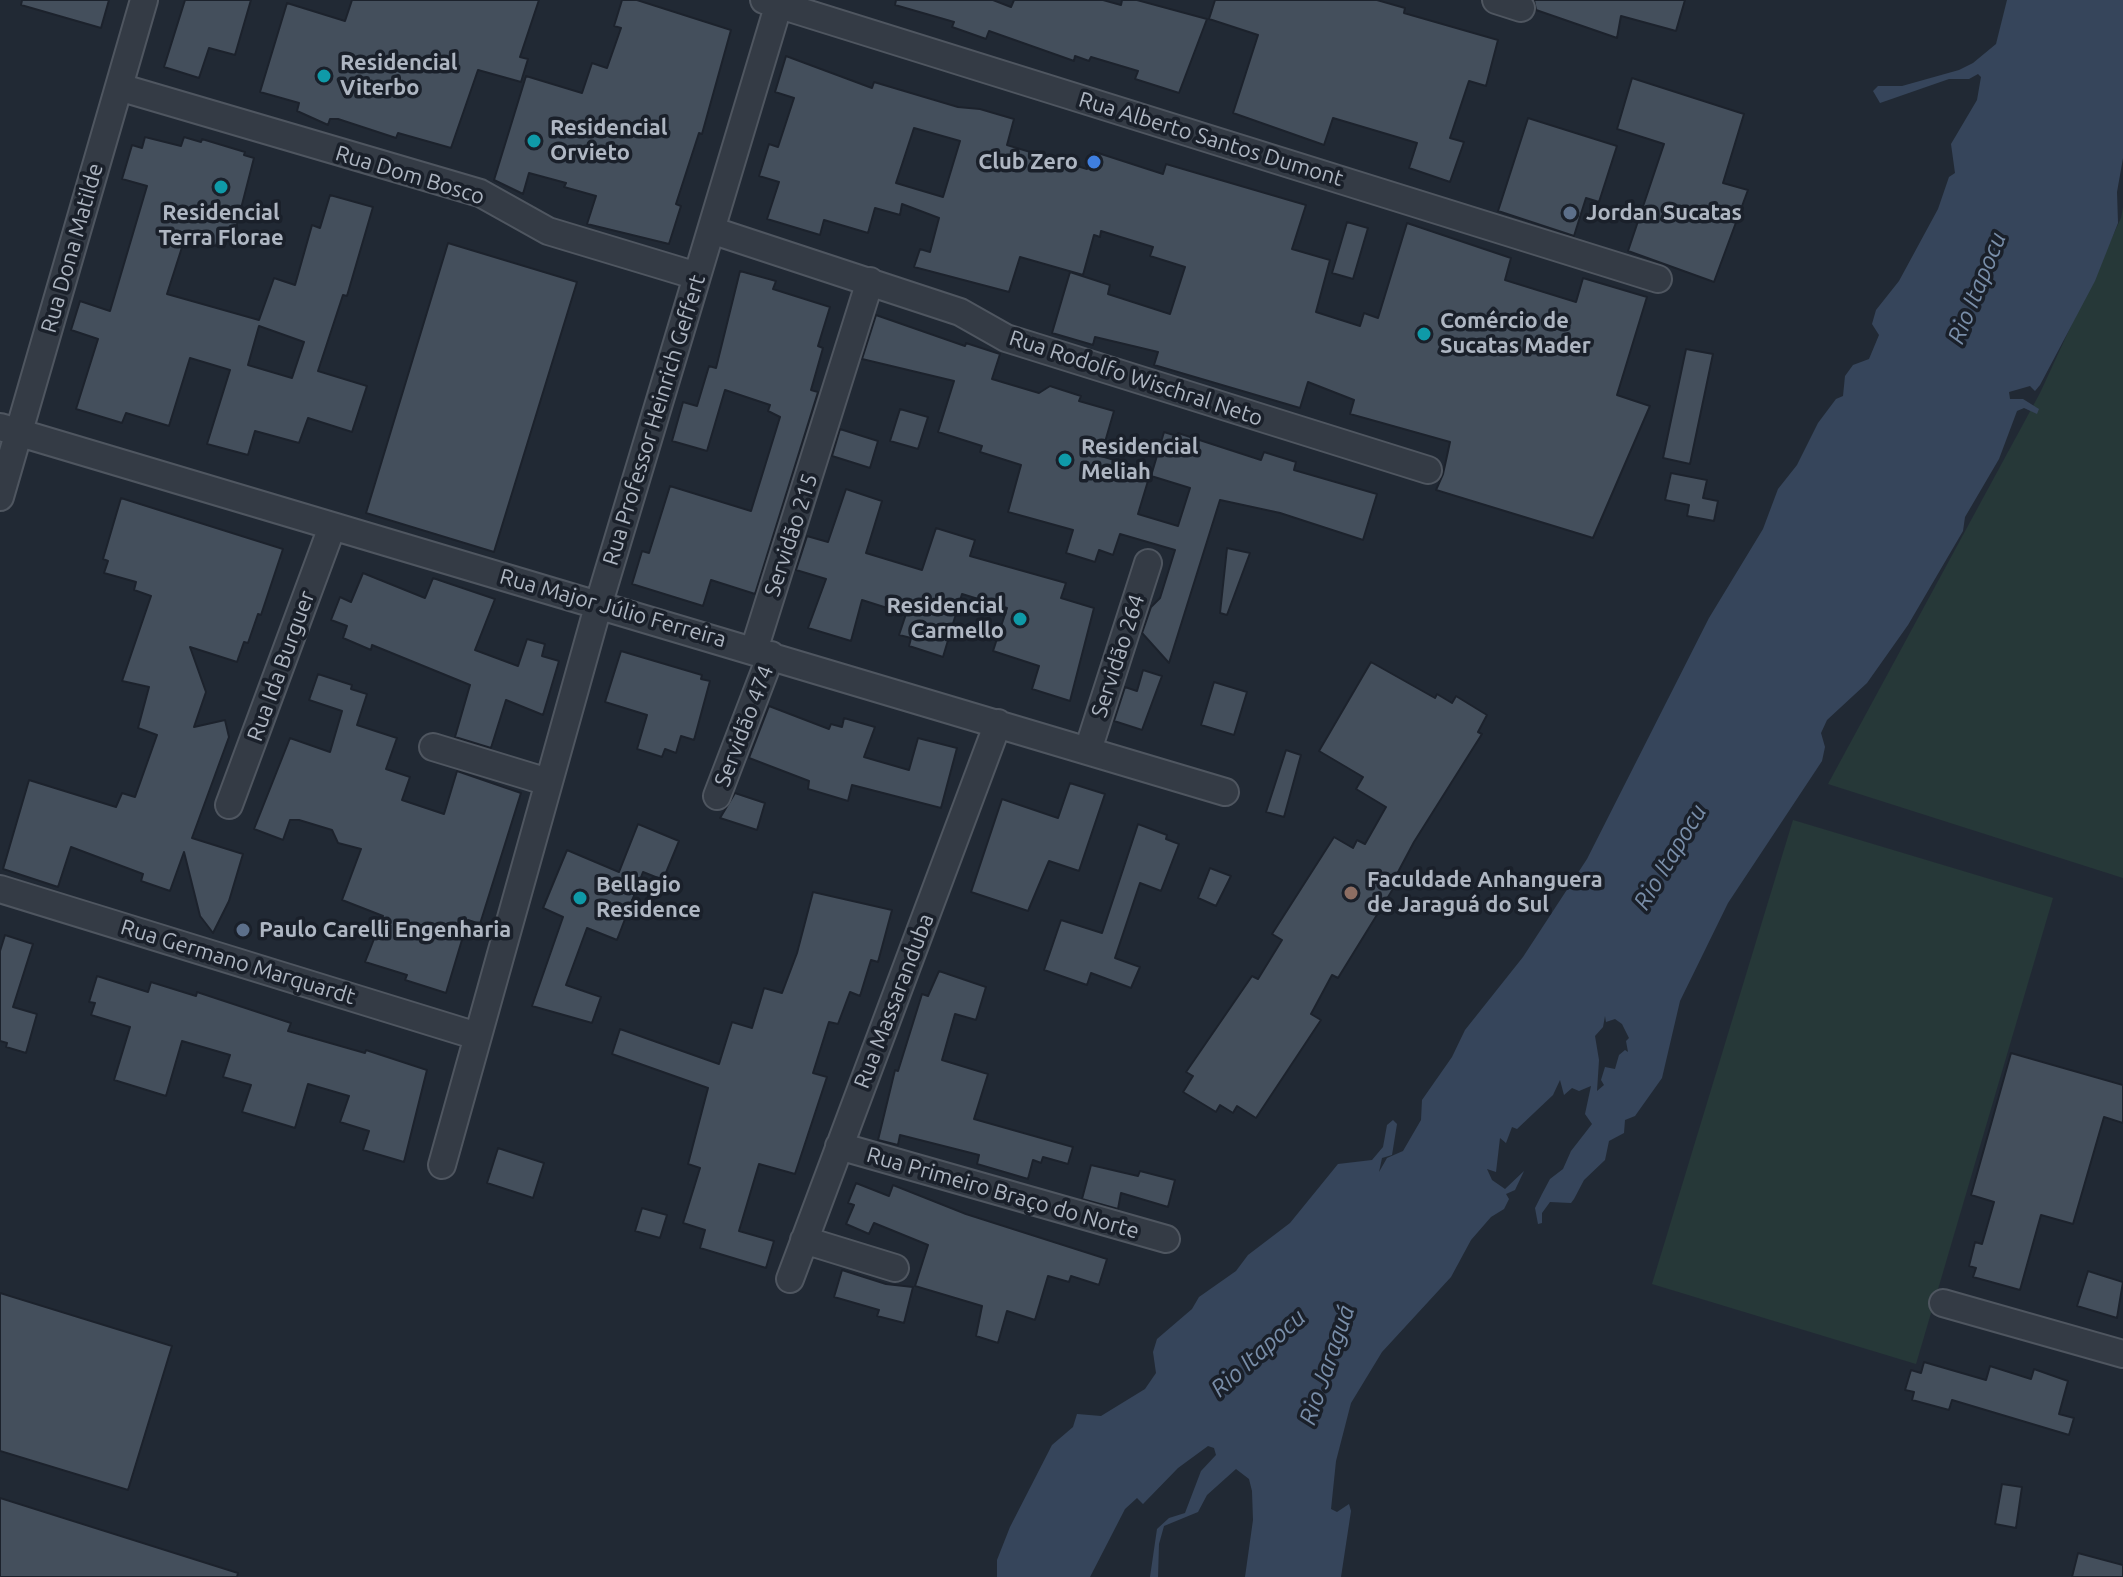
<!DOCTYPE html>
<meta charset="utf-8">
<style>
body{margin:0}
canvas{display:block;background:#212934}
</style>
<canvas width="2123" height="1577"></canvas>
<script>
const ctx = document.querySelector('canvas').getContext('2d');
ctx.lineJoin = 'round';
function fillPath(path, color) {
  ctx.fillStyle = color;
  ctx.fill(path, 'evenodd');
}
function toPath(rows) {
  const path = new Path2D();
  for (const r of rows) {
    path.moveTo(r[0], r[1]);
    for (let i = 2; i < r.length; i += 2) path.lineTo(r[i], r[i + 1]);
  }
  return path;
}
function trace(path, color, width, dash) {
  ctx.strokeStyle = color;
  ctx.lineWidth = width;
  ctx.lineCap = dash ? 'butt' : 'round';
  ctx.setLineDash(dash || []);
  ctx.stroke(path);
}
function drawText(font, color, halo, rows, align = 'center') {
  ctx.font = font + ' Ubuntu,sans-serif';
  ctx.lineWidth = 7;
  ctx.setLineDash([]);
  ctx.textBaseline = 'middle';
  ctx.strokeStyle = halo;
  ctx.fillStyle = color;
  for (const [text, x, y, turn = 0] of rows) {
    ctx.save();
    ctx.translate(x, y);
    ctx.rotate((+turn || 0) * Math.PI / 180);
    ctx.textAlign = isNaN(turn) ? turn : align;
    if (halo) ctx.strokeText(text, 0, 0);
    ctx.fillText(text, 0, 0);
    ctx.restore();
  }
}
fillPath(toPath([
 [2123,207,2123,878,1828,784,2040,393,2121,218],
 [1793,820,2053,898,1916,1364,1652,1284]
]), '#263838');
fillPath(toPath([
 [2007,0,2123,0,2123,158,2117,192,2118,223,2095,281,2040,385,2035,391,2030,386,2009,392,2010,399,2023,399,2039,409,2037,414,2024,408,2017,411,1999,459,1965,517,1963,531,1908,625,1867,683,1827,720,1821,733,1825,747,1822,761,1728,903,1680,1001,1662,1078,1635,1116,1625,1120,1624,1133,1609,1141,1605,1160,1584,1180,1574,1199,1571,1203,1550,1202,1542,1213,1542,1223,1538,1224,1535,1208,1542,1194,1550,1179,1563,1169,1571,1151,1592,1124,1585,1114,1591,1086,1579,1091,1572,1088,1564,1095,1560,1080,1553,1095,1517,1129,1512,1127,1506,1143,1500,1138,1496,1172,1487,1169,1492,1180,1505,1189,1524,1171,1515,1190,1506,1194,1509,1199,1504,1209,1491,1217,1471,1240,1451,1277,1382,1352,1351,1403,1336,1461,1331,1509,1337,1512,1349,1504,1351,1511,1341,1577,1245,1577,1253,1520,1252,1491,1249,1479,1236,1469,1207,1495,1198,1512,1164,1526,1159,1544,1158,1577,1150,1577,1157,1529,1169,1518,1185,1513,1201,1471,1216,1455,1214,1448,1208,1446,1178,1468,1143,1504,1137,1498,1125,1509,1090,1577,997,1577,997,1560,1010,1527,1052,1445,1073,1427,1077,1414,1101,1416,1145,1389,1156,1373,1153,1352,1157,1339,1192,1309,1199,1297,1236,1271,1248,1255,1290,1223,1338,1164,1372,1160,1383,1147,1387,1125,1393,1120,1397,1124,1392,1155,1382,1158,1379,1172,1387,1158,1403,1151,1421,1120,1422,1100,1452,1057,1465,1030,1523,957,1587,859,1709,618,1763,529,1778,489,1797,465,1818,423,1836,399,1843,396,1845,376,1853,365,1869,359,1879,335,1872,324,1876,310,1899,281,1938,209,1949,177,1955,173,1951,144,1977,100,1981,77,1978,74,1969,79,1949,79,1880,103,1873,91,1878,86,1902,86,1959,70,1973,63,1996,44],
 [1605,1016,1606,1022,1615,1019,1622,1024,1629,1038,1626,1041,1628,1052,1625,1050,1619,1055,1615,1069,1605,1067,1601,1080,1604,1085,1597,1091,1599,1060,1595,1036,1603,1027]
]), '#36455b');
const building = toPath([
 [22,0,109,0,101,28,21,5,22,0],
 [185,0,251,0,235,55,209,48,199,78,164,67,185,0],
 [352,0,539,0,520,57,528,59,521,82,478,70,451,148,398,133,396,138,338,119,330,119,328,125,297,111,299,103,260,92,287,3,345,21,352,0],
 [622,0,637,0,731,30,702,134,699,133,676,204,681,206,669,244,587,224,596,196,564,187,566,183,529,173,523,194,494,180,526,76,582,93,592,63,607,68,621,28,614,26,622,0],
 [896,0,993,0,1011,7,1014,0,1103,0,1121,5,1122,0,1137,0,1207,19,1179,93,1135,79,1138,71,1091,57,1089,61,1075,56,1074,61,989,31,986,39,952,27,954,22,895,5,896,0],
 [1215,0,1377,0,1405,8,1404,13,1498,40,1486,86,1469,81,1450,138,1464,142,1450,182,1409,168,1417,143,1333,118,1324,145,1233,113,1258,35,1209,19,1215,0],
 [1534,0,1685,0,1676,31,1621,16,1617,38,1536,10,1534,0],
 [786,56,872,88,874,82,958,107,980,109,1014,119,1007,145,1087,169,1092,151,1163,174,1166,164,1306,205,1292,249,1330,260,1316,312,1360,326,1364,313,1378,318,1407,223,1511,258,1505,280,1576,302,1583,278,1647,297,1617,395,1650,406,1593,538,1436,490,1443,474,1450,442,1350,414,1354,400,1308,382,1300,408,1154,365,1158,352,1095,337,1093,345,1052,333,1070,272,1110,285,1108,294,1170,314,1185,267,1150,256,1153,247,1101,231,1100,237,1094,235,1083,275,1020,257,1009,292,914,267,920,249,930,252,939,218,902,204,900,215,875,208,868,233,824,220,820,235,767,219,779,182,759,176,769,144,778,147,794,98,775,92,786,56],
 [914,128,960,141,943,197,896,183,914,128],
 [1632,78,1744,114,1723,183,1748,190,1714,282,1628,251,1664,144,1617,129,1632,78],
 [1528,118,1617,146,1599,202,1586,198,1574,236,1498,211,1528,118],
 [145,137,181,146,184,137,201,142,202,139,245,152,244,155,254,158,236,228,231,226,226,244,217,242,216,246,185,238,167,294,259,320,274,278,295,285,312,225,320,228,330,195,373,207,347,296,343,295,318,371,367,386,352,432,308,418,299,443,255,431,248,455,207,444,230,370,190,358,169,426,126,413,122,423,76,409,98,339,71,330,80,301,110,311,147,186,122,179,132,145,142,148,145,137],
 [259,326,304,342,292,378,248,365,259,326],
 [1347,222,1368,228,1353,279,1332,273,1347,222],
 [448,243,577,282,494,552,366,513,448,243],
 [740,271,776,281,773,289,830,307,818,346,823,348,811,390,818,392,755,594,711,580,703,606,632,584,642,551,649,553,670,486,751,511,780,417,768,411,770,405,725,390,707,451,672,441,683,402,697,406,709,366,716,368,740,271],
 [876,315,965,346,966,343,1000,354,992,379,1039,393,1050,386,1081,396,1079,401,1114,411,1101,456,1151,471,1138,514,1178,526,1190,488,1151,476,1164,432,1177,436,1178,433,1261,460,1264,452,1296,462,1294,470,1377,494,1363,540,1280,513,1220,500,1169,663,1142,633,1151,607,1160,598,1175,550,1120,534,1113,555,1099,550,1095,562,1066,553,1073,530,1008,512,1021,465,980,452,982,446,938,432,954,381,862,359,876,315],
 [1686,349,1713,354,1690,464,1663,458,1686,349],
 [900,409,928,417,918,449,890,441,900,409],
 [840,429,878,441,870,468,832,456,840,429],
 [1671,473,1707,480,1703,498,1718,501,1714,521,1687,516,1689,505,1665,500,1671,473],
 [846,489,882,501,866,553,922,570,936,528,975,540,970,556,1066,583,1061,598,1094,608,1070,701,1032,689,1039,666,993,651,1007,608,962,594,943,657,909,646,911,638,899,635,906,614,862,600,851,641,808,628,826,579,796,570,807,536,828,542,846,489],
 [121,498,283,549,261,615,258,614,248,643,244,642,237,662,190,647,206,692,194,727,225,720,229,737,192,838,243,854,229,901,213,933,200,916,184,852,170,891,141,881,143,874,71,847,58,887,3,869,29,780,116,807,122,793,135,797,157,735,138,728,149,687,122,681,151,596,134,590,136,582,104,573,108,561,103,559,121,498],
 [1227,548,1250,553,1227,615,1220,613,1227,548],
 [363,573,425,598,433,578,495,599,475,650,518,666,527,639,545,644,542,656,559,661,543,715,506,700,491,748,455,737,470,685,372,645,371,650,343,638,347,626,331,620,340,597,351,602,363,573],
 [621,651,702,675,701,679,710,681,694,740,681,736,676,753,665,749,662,757,637,749,647,715,605,702,621,651],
 [1371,662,1435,698,1437,694,1452,703,1456,696,1487,715,1478,732,1482,734,1414,842,1397,874,1401,876,1338,978,1332,975,1311,1014,1321,1020,1256,1118,1237,1106,1233,1113,1220,1105,1216,1112,1183,1092,1193,1076,1186,1072,1252,976,1258,979,1282,940,1272,934,1334,837,1353,848,1357,840,1365,844,1386,807,1356,789,1363,777,1319,751,1371,662],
 [1143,670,1162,676,1142,730,1114,721,1125,687,1137,691,1143,670],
 [318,674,352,685,351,689,367,694,357,725,397,738,386,769,410,777,402,800,444,814,457,771,521,793,480,924,468,920,446,993,405,980,407,975,365,962,383,916,342,900,361,849,338,843,332,830,299,820,290,820,283,840,254,829,290,738,330,752,342,711,309,700,318,674],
 [1214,682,1247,692,1234,735,1201,725,1214,682],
 [769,706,829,729,831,724,842,727,844,718,875,727,864,757,909,770,918,738,957,748,941,808,852,785,848,801,808,789,809,781,749,758,769,706],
 [1286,750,1301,755,1284,817,1266,812,1286,750],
 [1070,783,1105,794,1079,871,1049,861,1028,911,971,892,1002,799,1058,818,1070,783],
 [735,793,765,803,757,830,720,818,735,793],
 [638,824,679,841,663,880,643,872,617,940,587,928,566,985,601,997,592,1023,532,1006,563,917,543,908,567,850,619,872,638,824],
 [1138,824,1167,835,1166,839,1179,844,1161,891,1140,883,1115,958,1140,967,1131,988,1091,973,1087,985,1044,970,1061,920,1102,933,1138,824],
 [1210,868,1231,876,1216,906,1198,898,1210,868],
 [813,892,892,910,878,962,871,960,860,996,850,992,838,1024,829,1022,813,1073,827,1077,795,1174,759,1164,739,1231,774,1241,766,1268,700,1248,705,1230,683,1223,700,1168,688,1164,708,1088,612,1054,620,1029,719,1064,732,1022,752,1028,764,988,782,993,797,953,813,892],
 [5,935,33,944,13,1007,37,1014,26,1053,6,1047,7,1043,0,1041,0,951,5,935],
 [939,971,986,987,976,1020,955,1014,942,1060,988,1074,974,1119,1073,1147,1068,1164,1043,1157,1041,1163,1033,1160,1028,1179,977,1164,979,1155,900,1135,898,1145,878,1140,895,1070,898,1071,922,994,928,996,939,971],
 [97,976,148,992,151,982,196,996,197,992,291,1023,288,1031,365,1053,366,1050,427,1070,404,1162,363,1150,369,1131,340,1122,349,1096,308,1084,295,1128,242,1112,251,1085,223,1077,230,1055,182,1041,166,1096,114,1080,130,1027,91,1015,95,1003,89,1002,97,976],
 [2011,1053,2123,1085,2123,1123,2104,1117,2073,1224,2041,1215,2020,1290,1973,1277,1976,1268,1969,1266,1975,1242,1982,1244,1994,1202,1971,1195,2011,1053],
 [498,1148,544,1163,533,1198,487,1183,498,1148],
 [1091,1165,1138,1176,1140,1171,1175,1180,1168,1207,1121,1193,1118,1209,1082,1199,1091,1165],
 [856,1183,889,1196,893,1185,966,1214,1107,1259,1099,1285,1071,1276,1069,1282,1048,1276,1035,1320,1007,1311,998,1343,976,1336,982,1306,915,1286,928,1245,874,1223,869,1234,846,1224,854,1205,848,1203,856,1183],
 [642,1208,667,1215,660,1238,635,1231,642,1208],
 [842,1270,886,1284,913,1287,904,1323,877,1316,879,1310,834,1297,842,1270],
 [2088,1271,2123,1282,2117,1318,2077,1306,2088,1271],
 [0,1293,172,1346,128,1490,0,1451,0,1293],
 [1924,1362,1986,1380,1990,1366,2031,1379,2034,1369,2068,1381,2059,1414,2074,1418,2069,1435,1952,1400,1949,1410,1912,1400,1914,1392,1905,1390,1911,1370,1921,1373,1924,1362],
 [2002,1484,2022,1487,2016,1528,1995,1524,2002,1484],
 [0,1498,238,1573,237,1577,0,1577,0,1498],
 [2078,1553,2123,1565,2123,1577,2072,1577,2078,1553]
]);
fillPath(building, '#444f5c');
trace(building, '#1c222c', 2);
const street = toPath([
 [764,0,1658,279],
 [1496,0,1521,8],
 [119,87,480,193,548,231,697,276],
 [711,230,960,312,1006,338,1428,470],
 [0,427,1225,792],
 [0,497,144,0],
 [754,650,870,281],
 [433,747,548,782],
 [1088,750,1148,563],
 [717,796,771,655],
 [229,805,332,527],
 [0,889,477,1036],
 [839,1146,1166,1239],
 [442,1165,599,603,780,0],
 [804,1240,895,1268],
 [790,1279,998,723],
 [1943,1303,2123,1354]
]);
trace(street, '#4f5660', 30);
trace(street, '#343b45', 26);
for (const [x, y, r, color] of [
 [324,76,8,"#0f9aa8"],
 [534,141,8,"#0f9aa8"],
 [1094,162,8,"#3f7fe0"],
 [221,187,8,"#0f9aa8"],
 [1570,213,8,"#5c6f8a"],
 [1424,334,8,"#0f9aa8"],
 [1065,460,8,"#0f9aa8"],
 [1020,619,8,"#0f9aa8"],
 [1351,893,8,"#8d6e63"],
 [580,898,8,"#0f9aa8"],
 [243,930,8,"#5c6f8a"]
]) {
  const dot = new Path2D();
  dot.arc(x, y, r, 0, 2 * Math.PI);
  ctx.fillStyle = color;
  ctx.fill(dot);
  trace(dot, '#1a202a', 3);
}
drawText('bold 22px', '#aeb6c2', '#1a202a', [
 ["Residencial",340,63],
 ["Viterbo",340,88],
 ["Residencial",550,128],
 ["Orvieto",550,153],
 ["Club Zero",1078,162,"right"],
 ["Residencial",221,213,"center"],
 ["Terra Florae",221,238,"center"],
 ["Jordan Sucatas",1586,213],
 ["Comércio de",1440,321],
 ["Sucatas Mader",1440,346],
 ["Residencial",1081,447],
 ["Meliah",1081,472],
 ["Residencial",1004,606,"right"],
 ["Carmello",1004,631,"right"],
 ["Faculdade Anhanguera",1367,880],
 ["de Jaraguá do Sul",1367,905],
 ["Bellagio",596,885],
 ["Residence",596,910],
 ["Paulo Carelli Engenharia",259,930]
], 'left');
drawText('22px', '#aeb6c2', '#1a202a', [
 ["Rua Alberto Santos Dumont",1211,139,17],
 ["Rua Dom Bosco",410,175,17],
 ["Rua Dona Matilde",72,248,-74],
 ["Rua Rodolfo Wischral Neto",1136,378,18],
 ["Rua Professor Heinrich Geffert",654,420,-73],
 ["Servidão 215",791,535,-72],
 ["Rua Major Júlio Ferreira",613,608,16],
 ["Servidão 264",1118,656,-72],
 ["Rua Ida Burguer",281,666,-70],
 ["Servidão 474",744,726,-69],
 ["Rua Germano Marquardt",238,962,17],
 ["Rua Massaranduba",894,1001,-69],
 ["Rua Primeiro Braço do Norte",1003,1193,16]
]);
drawText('italic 24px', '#798ea9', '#1a202a', [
 ["Rio Itapocu",1977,288,-68],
 ["Rio Itapocu",1670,857,-59],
 ["Rio Itapocu",1258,1353,-42],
 ["Rio Jaraguá",1327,1365,-71]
]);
</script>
